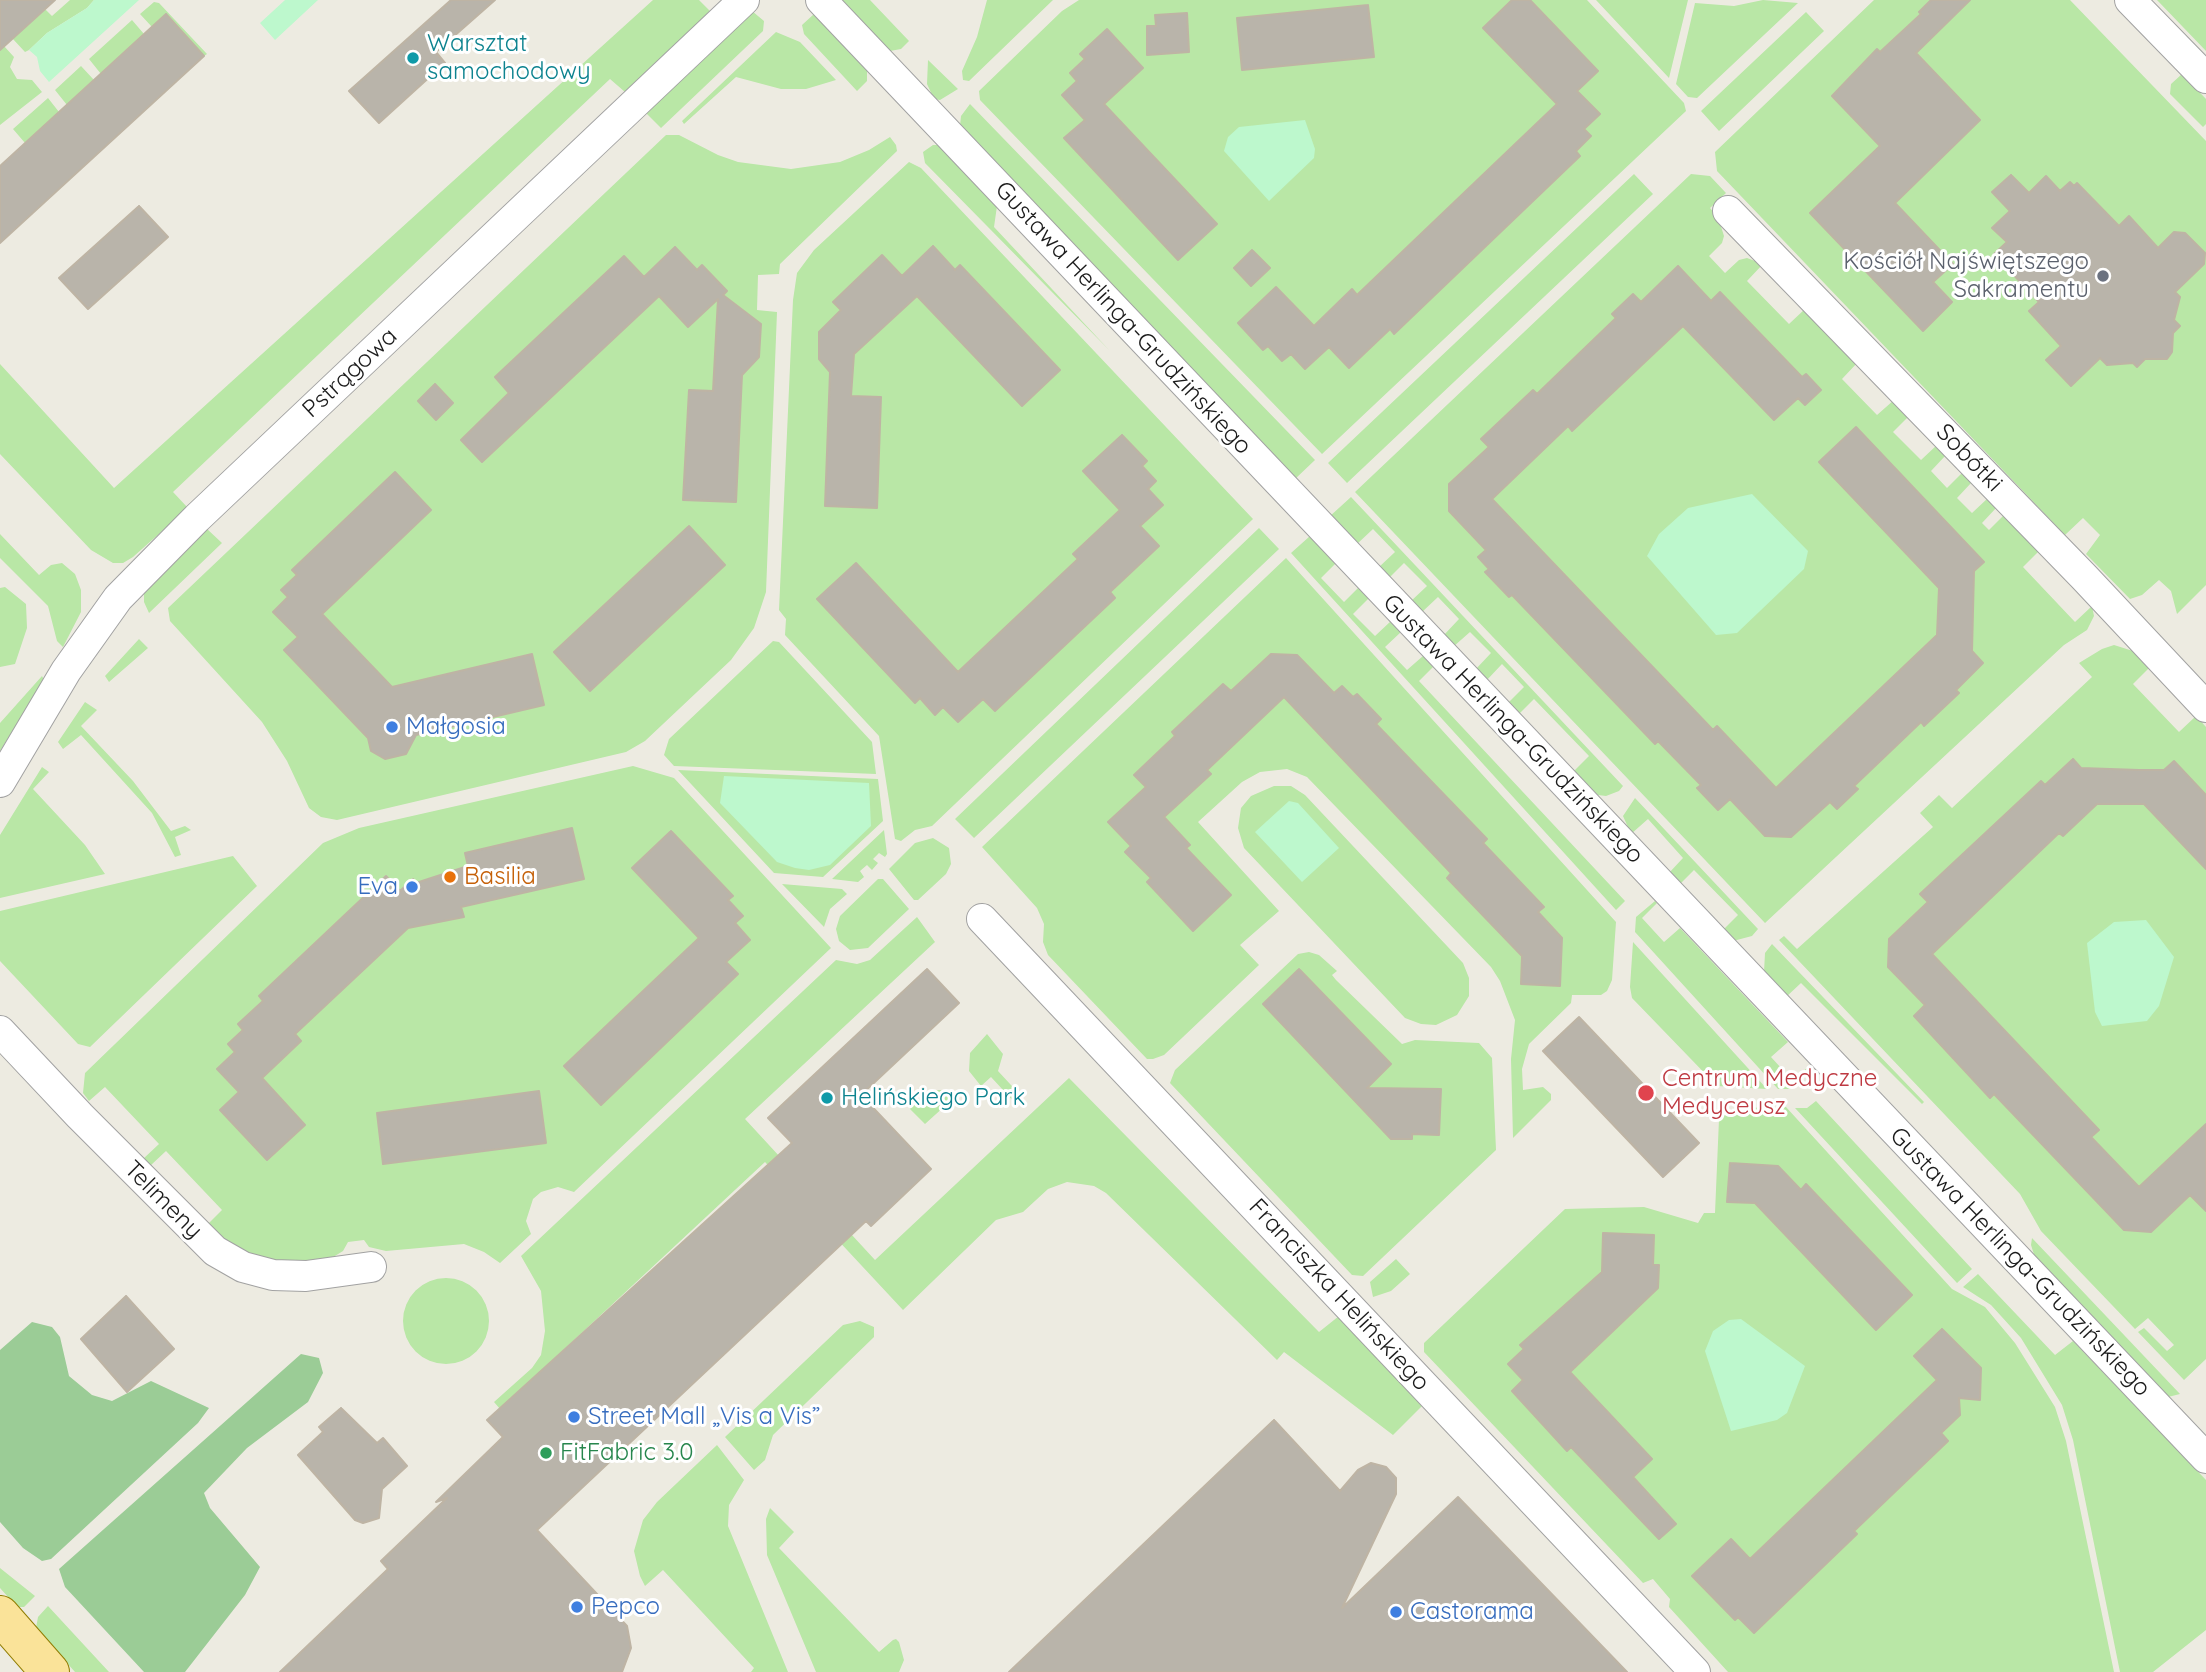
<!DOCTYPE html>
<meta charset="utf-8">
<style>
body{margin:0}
canvas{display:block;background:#edebe1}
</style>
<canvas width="2206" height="1672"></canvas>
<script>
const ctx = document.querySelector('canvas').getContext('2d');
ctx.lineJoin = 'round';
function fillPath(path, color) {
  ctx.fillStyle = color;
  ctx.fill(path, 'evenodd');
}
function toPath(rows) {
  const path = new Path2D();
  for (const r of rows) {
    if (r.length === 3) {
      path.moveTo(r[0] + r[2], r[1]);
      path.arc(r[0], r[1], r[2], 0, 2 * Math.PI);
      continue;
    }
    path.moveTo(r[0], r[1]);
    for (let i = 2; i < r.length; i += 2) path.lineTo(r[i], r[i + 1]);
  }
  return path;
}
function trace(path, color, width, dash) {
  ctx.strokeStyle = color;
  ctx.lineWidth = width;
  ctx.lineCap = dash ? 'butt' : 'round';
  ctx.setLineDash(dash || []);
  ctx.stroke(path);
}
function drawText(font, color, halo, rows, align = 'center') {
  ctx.font = font + ' Quicksand,sans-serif';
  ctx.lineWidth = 6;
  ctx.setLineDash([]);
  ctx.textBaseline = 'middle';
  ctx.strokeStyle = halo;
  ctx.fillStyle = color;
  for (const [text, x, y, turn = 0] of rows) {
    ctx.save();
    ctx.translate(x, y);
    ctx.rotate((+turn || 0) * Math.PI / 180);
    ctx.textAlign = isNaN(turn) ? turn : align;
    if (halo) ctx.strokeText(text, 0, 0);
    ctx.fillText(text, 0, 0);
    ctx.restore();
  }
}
fillPath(toPath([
 [70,0,94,0,87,8,47,33,29,50,25,52,12,38,45,9,52,16],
 [653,0,699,0,711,12,625,92,610,79,173,492,188,508,133,557,123,563,113,563,91,550,0,454,0,364,114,488],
 [838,0,870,0,909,41,901,49,890,51],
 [987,0,1053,0,969,81,963,80,962,71,977,37],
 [1079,0,1587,0,1684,103,1686,111,1322,454,980,100,979,91,1062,11],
 [1596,0,1688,0,1669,78],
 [1763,0,1798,3,1697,98,1688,97,1676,84,1695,3,1734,6],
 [1874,0,2070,0,2206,141,2206,585,2177,614,2171,591,2159,580,2142,595,2130,599,2086,554,2100,535,2083,518,2065,535,1717,171,1715,152],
 [2157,0,2206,0,2206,51],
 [154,2,159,3,207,54,204,56,166,14,152,27,140,14],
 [752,11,764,21,763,31,661,128,645,112],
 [1806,12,1824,31,1719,131,1701,111],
 [814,14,867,70,867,81,857,91,804,34,802,25],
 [132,20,144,34,101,74,89,59],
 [776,32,800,42,836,80,806,89,781,89,736,77,684,124,682,121],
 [4,46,14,57,10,67,17,79,32,80,42,92,0,125,0,50],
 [928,60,958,89,940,100,934,99,927,84],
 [81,66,94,80,67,105,55,90],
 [2182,74,2206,99,2206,124,2203,127,2170,94,2171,84],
 [48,98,59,112,25,143,13,129],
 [970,104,1315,460,1294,480,960,126,961,116],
 [666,135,679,135,718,155,738,162,791,169,840,162,869,150,890,137,896,145,897,151,780,264,779,274,758,275,757,310,777,312,766,592,754,628,731,660,645,741,626,752,337,820,321,817,309,808,287,761,262,722,170,621,168,608],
 [933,145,938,145,997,206,994,227,1110,351,925,163,923,152],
 [909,162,921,168,1253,519,932,826,915,830,901,841,895,839,879,736,785,635,786,619,779,610,793,300,797,273,814,250],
 [1634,174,1653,194,1347,483,1328,463],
 [1691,174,1710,176,1726,193,1710,208,1718,217,1724,236,1722,243,1709,256,1725,273,1739,260,1747,258,1763,264,1747,281,1789,324,1806,308,1858,362,1842,379,1877,415,1894,400,1909,416,1893,432,1921,460,1937,445,1946,455,1931,471,1947,488,1963,472,1972,482,1957,498,1972,513,1988,498,1997,507,1982,523,1989,530,2005,514,2039,551,2023,567,2075,622,2092,606,2094,616,2087,630,2064,645,1765,923,1355,492],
 [1351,497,1623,786,1619,791,1606,796,1598,795,1572,773,1589,756,1534,699,1518,715,1507,704,1524,687,1502,664,1486,681,1475,670,1491,653,1470,632,1453,647,1443,636,1459,619,1438,597,1421,613,1410,602,1427,586,1404,563,1388,579,1378,568,1395,552,1373,529,1356,545,1329,517],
 [206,528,222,543,149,613,144,602,144,592],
 [1259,528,1279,549,974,838,955,819],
 [0,534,39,575,51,565,62,563,75,574,81,590,81,612,63,647,57,641,48,606,0,558],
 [1310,536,1336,563,1321,578,1344,602,1359,587,1369,598,1353,614,1375,636,1391,621,1401,632,1385,647,1407,670,1423,656,1433,667,1419,681,1625,901,1616,910,1291,553],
 [1286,558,1616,922,1612,980,1607,991,1601,995,1572,995,1571,1003,1529,1044,1522,1069,1523,1090,1543,1087,1551,1094,1551,1100,1513,1138,1511,1059,1515,1020,1500,981,1491,967,1307,777,1287,769,1260,772,1242,782,1198,822,1279,911,1240,945,1259,965,1164,1055,1153,1059,1147,1059,1048,955,1043,942,1044,924,1037,908,982,847],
 [5,587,26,604,27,628,15,664,0,667,0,588],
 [139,639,148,648,109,682,105,676],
 [773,641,779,642,872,742,876,774,674,766,664,755,669,739],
 [2114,645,2133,651,2150,667,2133,684,2179,732,2196,716,2206,727,2206,1359,2184,1380,2138,1332,2144,1328,2167,1351,2174,1345,2148,1318,2135,1329,2041,1231,2020,1194,1779,940,1784,936,1797,949,1933,827,1920,813,1939,795,1952,808,2092,677,2079,663,2102,649],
 [42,676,44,680,0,751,0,723],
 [85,702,97,710,81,726,133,781,171,831,185,826,191,830,175,837,181,855,175,857,152,813,81,735,63,749,58,742],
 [633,766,674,778,831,948,574,1192,558,1187,541,1192,533,1199,526,1221,531,1234,500,1263,484,1252,464,1244,386,1251,369,1247,364,1240,348,1242,343,1251,330,1259,300,1262,261,1259,225,1242,206,1226,222,1210,166,1151,150,1166,143,1159,159,1144,105,1087,89,1101,83,1093,85,1073,323,843,359,828],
 [42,767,49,772,33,789,85,845,105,874,0,898,0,835],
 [678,770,878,779,883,821,823,877,774,873],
 [1274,786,1291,786,1305,795,1463,963,1469,978,1469,996,1457,1015,1436,1025,1421,1024,1405,1018,1244,848,1238,828,1241,808,1251,796],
 [1635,798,1758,929,1752,936,1733,941,1722,931,1738,915,1694,870,1679,885,1668,874,1683,858,1648,819,1631,834,1623,816],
 [884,830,887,854,885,857,879,853,873,859,878,863,872,870,867,865,860,871,864,877,858,882,832,879],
 [933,838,949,848,951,864,946,874,918,900,914,900,889,869,915,843],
 [233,856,257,886,90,1047,78,1044,0,961,0,911],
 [878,879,883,879,909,909,868,948,850,950,839,941,836,929,840,916],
 [782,884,842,889,847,894,830,909,824,927],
 [1655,901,1657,903,1642,918,1664,942,1680,928,1788,1042,1771,1057,1793,1081,1810,1065,1813,1069,1790,1089,1778,1089,1635,932,1636,917],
 [917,917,935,942,745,1119,875,1260,1069,1078,1319,1332,1339,1316,1423,1405,1393,1435,1284,1352,1277,1360,1106,1193,1094,1186,1067,1182,1048,1189,1023,1212,996,1220,903,1310,765,1162,500,1409,494,1402,532,1368,541,1355,545,1331,541,1291,521,1256,836,960,857,964,870,960],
 [1633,942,1767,1089,1717,1086,1632,998,1630,987],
 [1772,944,1924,1102,1922,1104,1801,983,1785,998,1764,972,1765,953],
 [1309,952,1319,955,1337,971,1332,975,1336,980,1402,1044,1415,1040,1479,1043,1492,1058,1496,1150,1363,1276,1352,1275,1170,1083,1175,1070,1298,954],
 [987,1034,1003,1054,998,1071,1023,1098,1016,1104,991,1077,981,1086,969,1071,970,1053],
 [936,1090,945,1090,956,1096,925,1124,910,1109,923,1095],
 [1816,1101,1972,1269,1957,1283,1795,1108,1807,1108],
 [1786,1107,1952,1289,1985,1307,2015,1343,2055,1407,2066,1441,2114,1672,1728,1672,1669,1607,1670,1599,1653,1579,1643,1583,1424,1352,1424,1343,1565,1209,1644,1207,1698,1223,1704,1213,1715,1213,1719,1119,1734,1108],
 [2032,1238,2180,1394,2168,1397,2037,1264,2031,1245],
 [1396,1259,1410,1274,1391,1291,1373,1297,1370,1282],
 [1978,1274,2055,1355,2073,1341,2206,1480,2206,1630,2153,1672,2120,1672,2073,1440,2062,1405,2021,1338,1991,1305,1963,1287],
 [446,1321,43],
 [860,1321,874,1327,874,1337,773,1435,765,1460,754,1470,725,1437,843,1325],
 [717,1445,744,1480,729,1505,728,1526,788,1672,751,1672,754,1668,663,1570,645,1586,640,1576,634,1551,643,1520,657,1502],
 [770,1508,794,1532,779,1548,879,1652,893,1640,896,1639,899,1642,904,1660,899,1672,816,1672,767,1555,766,1519],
 [0,1568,35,1596,24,1607,17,1607,0,1588],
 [48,1606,109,1672,75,1672,36,1628,38,1617]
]), '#b9e7a6');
fillPath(toPath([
 [32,1322,52,1327,60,1337,69,1376,92,1395,112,1401,151,1381,209,1408,198,1423,51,1559,42,1561,23,1548,0,1522,0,1350],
 [301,1354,319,1358,323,1373,308,1402,247,1448,204,1493,210,1508,260,1567,245,1595,185,1672,144,1672,65,1587,59,1569]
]), '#9bcc96');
fillPath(toPath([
 [94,0,139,0,49,82,40,71,37,57,29,50,47,33,87,8],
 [285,0,318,0,275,40,260,23],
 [1305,120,1315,149,1314,158,1269,201,1224,151,1228,137,1239,127],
 [1752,494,1808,551,1804,569,1737,633,1716,635,1647,556,1659,534,1688,508],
 [724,776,869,783,871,826,830,865,809,870,795,868,777,862,720,803],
 [1289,801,1298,803,1339,848,1302,882,1255,832],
 [2146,920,2174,957,2159,1006,2147,1021,2102,1026,2095,1012,2087,943,2114,922],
 [1741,1319,1805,1366,1787,1413,1777,1420,1731,1431,1705,1351,1713,1331,1729,1320]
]), '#bdf8cd');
const building = toPath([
 [0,0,55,0,0,50,0,0],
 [451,0,495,0,436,52,445,63,379,123,349,91,451,0],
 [1512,0,1530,0,1598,71,1577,91,1600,114,1584,129,1591,136,1576,151,1580,156,1394,334,1390,329,1349,368,1329,347,1305,369,1291,354,1282,361,1268,346,1263,350,1238,323,1276,287,1314,326,1352,289,1357,295,1557,104,1483,28,1512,0],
 [1931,0,1970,0,1916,53,1980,120,1895,203,1953,264,1933,282,1952,302,1923,331,1810,213,1880,146,1832,96,1877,49,1880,52,1921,14,1919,12,1931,0],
 [1368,5,1374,57,1242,70,1237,18,1368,5],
 [1187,13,1189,52,1147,55,1147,26,1156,26,1155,15,1187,13],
 [166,14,204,56,0,243,0,166,166,14],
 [1107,29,1143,68,1104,104,1217,224,1178,260,1064,138,1085,120,1062,95,1077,81,1070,73,1085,59,1080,54,1107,29],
 [2011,175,2029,193,2046,176,2060,191,2070,182,2074,186,2077,183,2119,226,2129,216,2158,248,2174,232,2185,233,2205,253,2204,264,2175,292,2180,297,2174,320,2180,326,2173,333,2172,352,2167,359,2145,359,2137,367,2133,363,2107,365,2100,358,2071,386,2046,360,2061,346,2029,311,2039,302,1994,254,2007,242,1992,228,2010,211,1992,192,2011,175],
 [139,206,168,237,88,309,59,278,139,206],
 [933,246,955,270,960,265,1060,370,1022,406,917,296,854,354,851,396,881,397,877,508,825,506,830,372,819,359,819,332,841,310,833,302,882,255,902,276,933,246],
 [675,247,697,270,702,265,727,291,723,295,761,324,759,357,742,375,736,502,683,500,689,390,713,391,718,299,688,327,659,296,482,462,461,440,509,393,495,377,624,256,644,277,675,247],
 [1252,250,1270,268,1251,286,1234,268,1252,250],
 [1678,266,1711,301,1720,292,1802,377,1806,374,1821,390,1805,405,1798,398,1774,420,1683,326,1572,431,1568,426,1492,499,1713,730,1717,726,1776,788,1937,635,1939,588,1819,462,1856,427,1984,562,1974,571,1972,651,1983,663,1956,690,1959,693,1924,726,1921,722,1854,786,1858,789,1837,809,1830,802,1791,837,1765,836,1730,799,1718,810,1697,788,1701,785,1658,741,1655,744,1512,595,1509,597,1485,572,1489,569,1478,557,1486,550,1449,511,1449,484,1489,447,1481,439,1533,390,1537,394,1616,318,1612,314,1633,294,1641,302,1678,266],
 [435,384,453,403,436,420,418,401,435,384],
 [1122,435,1147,461,1142,466,1156,481,1148,489,1163,505,1140,526,1159,546,1110,592,1115,598,995,711,983,699,958,722,943,707,935,715,920,698,915,703,817,599,856,563,958,672,1078,559,1073,554,1120,510,1083,471,1122,435],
 [395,472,431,510,322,614,392,687,532,654,544,705,416,735,406,754,385,759,371,751,368,738,284,650,298,637,273,612,288,597,281,590,297,575,292,570,395,472],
 [689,526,725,565,590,691,554,652,689,526],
 [1271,654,1297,655,1334,693,1342,686,1353,697,1357,694,1381,719,1376,724,1487,839,1483,843,1544,907,1538,912,1562,938,1560,986,1521,984,1522,956,1447,878,1451,873,1284,697,1207,770,1211,774,1164,817,1190,845,1186,848,1231,895,1193,931,1147,882,1151,878,1125,852,1131,846,1108,822,1146,787,1134,775,1175,736,1172,732,1223,684,1231,691,1271,654],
 [2073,759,2081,768,2139,770,2164,770,2174,761,2206,795,2206,869,2144,804,2097,804,2063,836,2059,833,1932,954,2099,1130,2091,1137,2139,1187,2206,1124,2206,1211,2190,1195,2151,1232,2124,1230,1994,1094,1990,1098,1914,1016,1925,1005,1888,967,1889,939,1928,902,1920,894,2041,781,2045,785,2073,759],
 [572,828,584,879,461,907,464,917,408,928,295,1034,301,1041,262,1078,305,1125,267,1160,220,1110,239,1092,217,1069,235,1052,228,1044,243,1030,238,1024,263,1001,259,996,386,876,400,891,413,879,416,883,468,866,465,853,572,828],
 [671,831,733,896,728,900,743,916,735,923,750,940,726,962,738,974,601,1105,564,1066,699,938,632,868,671,831],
 [927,969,959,1003,861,1095,931,1169,871,1226,866,1221,537,1530,627,1626,631,1648,622,1672,280,1672,388,1569,381,1561,447,1498,436,1502,503,1437,487,1420,792,1143,768,1118,927,969],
 [1299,969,1391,1064,1367,1088,1441,1089,1439,1135,1412,1134,1412,1139,1391,1139,1263,1004,1299,969],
 [1579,1017,1699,1143,1663,1177,1543,1051,1579,1017],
 [539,1091,546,1143,383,1164,377,1113,539,1091],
 [1730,1163,1778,1166,1801,1190,1806,1184,1912,1295,1876,1330,1755,1203,1727,1202,1730,1163],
 [1603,1233,1654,1235,1653,1265,1659,1265,1658,1288,1570,1372,1652,1459,1633,1477,1676,1524,1659,1539,1571,1447,1567,1451,1512,1391,1523,1380,1508,1364,1524,1349,1520,1345,1602,1272,1603,1233],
 [126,1296,174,1349,127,1392,81,1339,126,1296],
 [1942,1329,1981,1368,1980,1400,1959,1398,1960,1415,1941,1433,1948,1441,1854,1531,1857,1534,1754,1633,1738,1617,1735,1620,1692,1576,1731,1539,1750,1559,1937,1380,1914,1356,1942,1329],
 [341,1408,377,1443,383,1438,407,1466,382,1489,379,1518,363,1523,355,1520,298,1455,323,1432,319,1427,341,1408],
 [1274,1420,1340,1491,1358,1470,1371,1463,1386,1467,1396,1478,1396,1494,1342,1608,1458,1497,1627,1672,1009,1672,1274,1420]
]);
fillPath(building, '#b9b4aa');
trace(building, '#beb4a4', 2);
const minor = toPath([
 [821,0,2206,1458],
 [2130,0,2206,78],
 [1728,211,2084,577,2206,707],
 [0,782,66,671,118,598,197,518,744,0],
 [982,919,1695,1672],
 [0,1031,80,1116,215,1251,243,1267,273,1275,306,1276,371,1267]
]);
const primary = toPath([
 [0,1615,50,1672]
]);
trace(minor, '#a2a2a2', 32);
trace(primary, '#907d02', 40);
trace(minor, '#fff', 30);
trace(primary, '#fae399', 38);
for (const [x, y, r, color] of [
 [413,58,7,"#0f9aa8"],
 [2103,276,7,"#6b7280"],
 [392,727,7,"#3f7fe0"],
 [450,877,7,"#e8710a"],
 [412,887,7,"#3f7fe0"],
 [1646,1093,9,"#e0444e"],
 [827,1098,7,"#0f9aa8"],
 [574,1417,7,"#3f7fe0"],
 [546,1453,7,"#2e9e5b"],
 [577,1607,7,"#3f7fe0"],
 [1396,1612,7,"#3f7fe0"]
]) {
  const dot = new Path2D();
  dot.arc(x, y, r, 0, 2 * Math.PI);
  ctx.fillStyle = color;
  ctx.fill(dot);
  trace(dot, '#fff', 2.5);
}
drawText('24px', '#0d838f', '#fff', [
 ["Warsztat",427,44],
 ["samochodowy",427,72],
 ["Helińskiego Park",841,1098]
], 'left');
drawText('24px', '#5b616d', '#fff', [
 ["Kościół Najświętszego",2089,262],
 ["Sakramentu",2089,290]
], 'right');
drawText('24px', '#1b1b1b', '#fff', [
 ["Gustawa Herlinga-Grudzińskiego",1123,318,47],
 ["Pstrągowa",350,373,-43],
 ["Sobótki",1969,458,46],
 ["Gustawa Herlinga-Grudzińskiego",1513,729,46],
 ["Telimeny",163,1200,45],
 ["Gustawa Herlinga-Grudzińskiego",2020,1262,46],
 ["Franciszka Helińskiego",1339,1295,47]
]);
drawText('24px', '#366cbe', '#fff', [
 ["Małgosia",406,727],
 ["Eva",398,887,"right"],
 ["Street Mall „Vis a Vis”",588,1417],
 ["Pepco",591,1607],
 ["Castorama",1410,1612]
], 'left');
drawText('24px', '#c56008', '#fff', [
 ["Basilia",464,877]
], 'left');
drawText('24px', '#be3a42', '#fff', [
 ["Centrum Medyczne",1662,1079],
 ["Medyceusz",1662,1107]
], 'left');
drawText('24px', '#27864d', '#fff', [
 ["FitFabric 3.0",560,1453]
], 'left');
</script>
